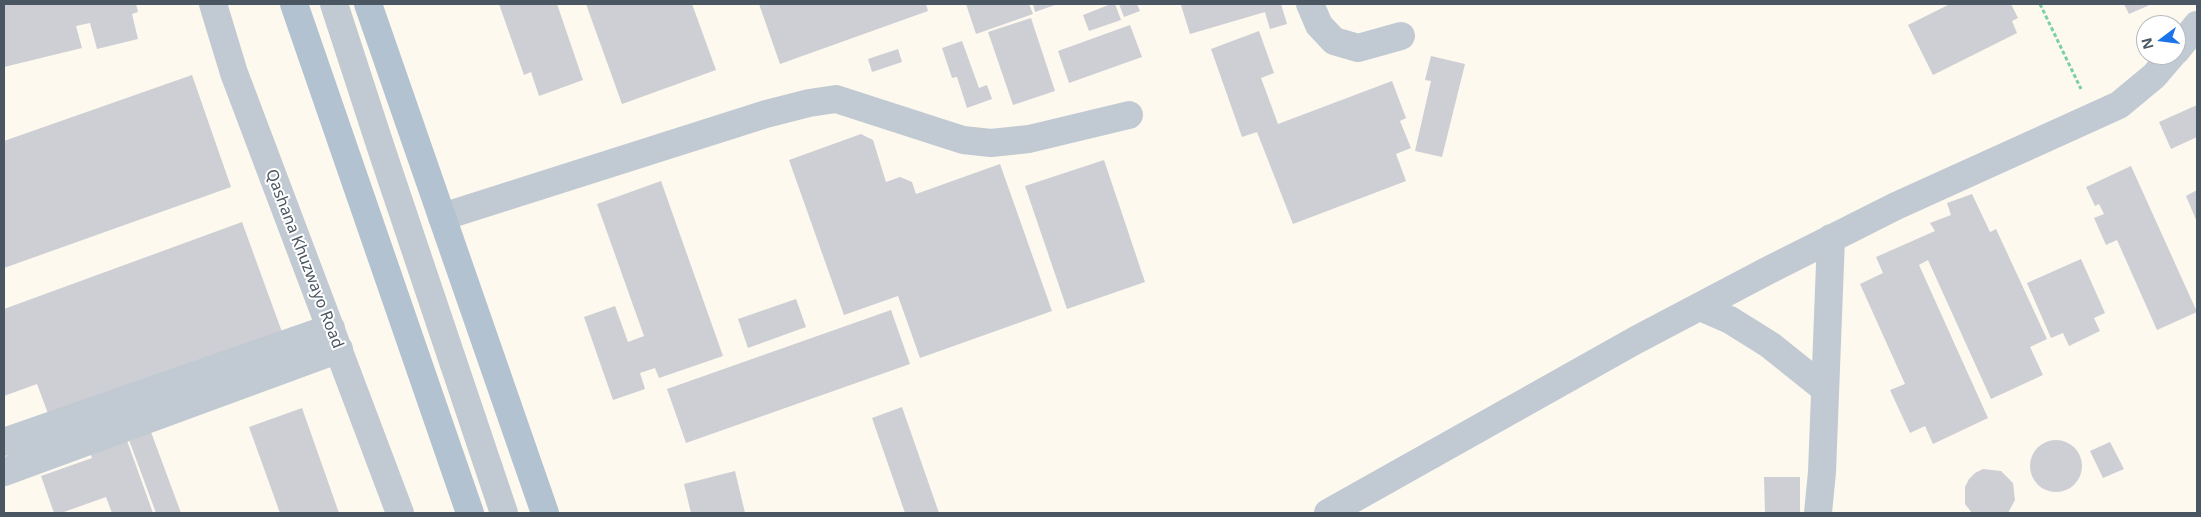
<!DOCTYPE html>
<style>
body{margin:0}
#map{position:relative;width:2201px;height:517px;overflow:hidden;background:#f5f3f3;font-family:"Noto Sans",sans-serif}
canvas{display:block}
.frame{position:absolute;inset:0;border:5px solid #4a5661;pointer-events:none}
.north{position:absolute;left:2136px;top:15px;width:50px;height:50px;box-sizing:border-box;background:#fff;border:1px solid #b7bbc0;border-radius:50%;rotate:255deg;font-size:14px;font-weight:700;line-height:20px;text-align:center;color:#4a5661}
.north::after{content:'';display:block;margin:auto;width:18px;height:22px;background:#1a73e8;clip-path:polygon(50% 0,100% 100%,50% 72%,0 100%)}
</style>
<div id="map">
<canvas width="2201" height="517"></canvas>
<div class="frame"></div>
<div class="north">N</div>
</div>
<script>
const ctx = document.querySelector('canvas').getContext('2d');
ctx.lineJoin = 'round';
function fillPath(path, color) {
  ctx.fillStyle = color;
  ctx.fill(path, 'evenodd');
}
function toPath(rows) {
  const path = new Path2D();
  for (const r of rows) {
    if (r.length === 3) {
      path.moveTo(r[0] + r[2], r[1]);
      path.arc(r[0], r[1], r[2], 0, 2 * Math.PI);
      continue;
    }
    path.moveTo(r[0], r[1]);
    for (let i = 2; i < r.length; i += 2) path.lineTo(r[i], r[i + 1]);
  }
  return path;
}
function trace(path, color, width, dash) {
  ctx.strokeStyle = color;
  ctx.lineWidth = width;
  ctx.lineCap = dash ? 'butt' : 'round';
  ctx.setLineDash(dash || []);
  ctx.stroke(path);
}
function drawText(font, color, halo, rows, align = 'center') {
  ctx.font = font + ' "Noto Sans",sans-serif';
  ctx.lineWidth = 4;
  ctx.setLineDash([]);
  ctx.textBaseline = 'middle';
  ctx.strokeStyle = halo;
  ctx.fillStyle = color;
  for (const [text, x, y, turn = 0] of rows) {
    ctx.save();
    ctx.translate(x, y);
    ctx.rotate((+turn || 0) * Math.PI / 180);
    ctx.textAlign = isNaN(turn) ? turn : align;
    if (halo) ctx.strokeText(text, 0, 0);
    ctx.fillText(text, 0, 0);
    ctx.restore();
  }
}
fillPath(toPath([
 [4,4,2197,4,2197,513,4,513],
 [2146,25,2176,25,2176,55,2146,55]
]), '#fdf9ef');
fillPath(toPath([
 [4,4,136,4,138,12,132,14,138,39,97,49,90,23,76,26,82,48,4,67],
 [499,4,557,4,583,80,539,96,531,72,524,75],
 [586,4,692,4,716,70,622,104],
 [759,4,926,4,928,11,780,64],
 [966,4,1029,4,1033,14,976,34],
 [1033,4,1058,4,1035,12],
 [1111,4,1115,4,1121,20,1089,31,1083,15],
 [1119,4,1137,4,1140,11,1124,17],
 [1184,4,1281,4,1287,24,1270,29,1265,12,1190,34,1181,5],
 [1950,4,2011,4,2018,18,2012,21,2017,33,1933,75,1908,25],
 [2124,4,2152,4,2129,14],
 [1031,18,1055,91,1013,105,988,32],
 [1130,25,1142,57,1069,83,1058,51],
 [1259,31,1274,73,1261,78,1278,124,1392,81,1406,118,1400,121,1411,148,1396,154,1406,181,1293,224,1257,132,1242,137,1211,49],
 [962,41,979,88,987,85,992,99,967,108,957,77,952,78,942,48],
 [898,49,902,62,872,72,868,59],
 [1431,56,1465,64,1442,157,1415,151,1431,81,1425,80],
 [192,75,231,187,4,268,4,141],
 [2197,105,2197,137,2171,149,2159,122],
 [861,134,873,140,886,182,900,177,912,182,916,194,1000,164,1052,311,920,358,898,296,844,315,789,160],
 [1104,160,1145,282,1067,309,1025,186],
 [2131,166,2197,312,2157,330,2117,240,2106,245,2094,218,2104,214,2099,204,2095,206,2086,187],
 [661,181,723,356,659,378,655,368,640,373,645,389,613,400,584,317,615,306,628,342,644,336,597,204],
 [2197,190,2197,222,2186,196],
 [1972,194,1990,232,1996,229,2047,339,2030,347,2043,375,1991,399,1928,260,1919,265,1988,418,1933,444,1925,426,1910,433,1890,390,1905,384,1860,284,1883,273,1876,257,1935,231,1930,223,1951,215,1947,203],
 [242,222,282,332,49,416,37,384,4,396,4,309],
 [2081,259,2105,313,2094,318,2100,331,2069,346,2063,333,2051,338,2027,283],
 [796,299,806,327,748,348,738,319],
 [891,310,910,364,686,443,667,389],
 [902,407,939,513,905,513,872,418],
 [302,408,339,513,280,513,249,427],
 [151,432,181,513,156,513,129,440],
 [125,435,153,513,112,513,106,497,61,513,54,513,41,476,92,458,89,449],
 [2056,466,26],
 [2110,442,2124,469,2103,478,2090,451],
 [1983,469,2001,471,2013,483,2015,500,2008,513,1972,513,1965,504,1965,487,1969,479,1975,473],
 [735,471,745,513,691,513,684,484],
 [1764,477,1800,477,1800,513,1765,513]
]), '#cdcfd5');
trace(toPath([
 [2040,4,2081,89]
]), '#7ad0a6', 3, [4, 2.5]);
trace(toPath([
 [213,4,234,73,400,513],
 [334,4,382,151,504,513],
 [1310,4,1319,25,1334,41,1358,48,1401,36],
 [2176,51,2197,25],
 [442,217,766,114,809,103,836,99,963,140,991,143,1029,139,1129,115],
 [1700,307,1730,320,1770,345,1825,389],
 [4,442,331,328],
 [4,472,339,349],
 [1328,513,1636,340,1767,271,1896,206,2119,105,2154,76,2172,55],
 [1818,513,1822,472,1831,238]
]), '#c1cad2', 28);
trace(toPath([
 [294,4,470,513],
 [368,4,545,513]
]), '#b3c2d1', 28);
drawText('16px', '#4a5661', '#fff', [
 ["Qashana Khuzwayo Road",304,259,69]
]);
</script>
